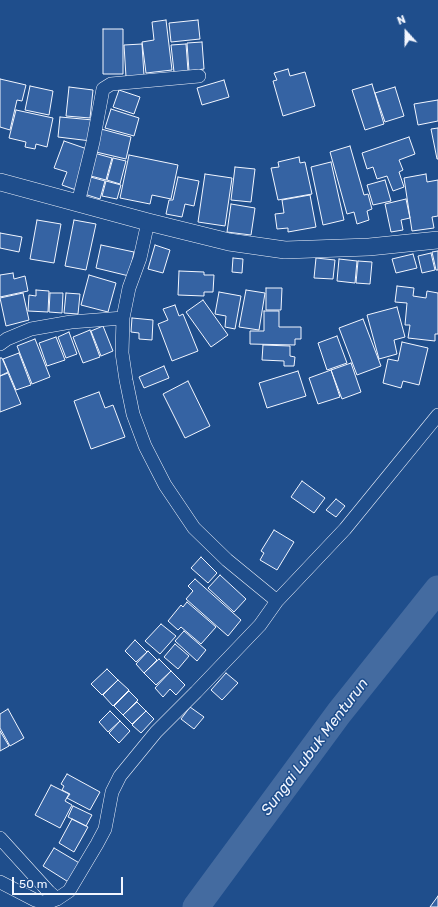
<!DOCTYPE html>
<style>
body{margin:0}
#map{position:relative;width:438px;height:907px;overflow:hidden;background:#1f4e8c;font-family:Rubik,sans-serif}
canvas{display:block}
.north{position:absolute;left:386px;top:12px;width:40px;height:40px;-webkit-text-stroke:3px #1f4e8c;paint-order:stroke;rotate:339deg;font-size:11px;font-weight:700;line-height:16px;text-align:center;color:#f2f6ff}
.north::after{content:'';display:block;margin:auto;width:14px;height:18px;background:#f2f6ff;clip-path:polygon(50% 0,100% 100%,50% 72%,0 100%)}
.scale{position:absolute;left:12px;top:877px;width:111px;height:18px;box-sizing:border-box;border:2px solid #f2f6ff;border-top:0;padding-left:5px;font-size:12px;line-height:14px;white-space:nowrap;color:#f2f6ff;-webkit-text-stroke:3px #1f4e8c;paint-order:stroke}
</style>
<div id="map">
<canvas width="438" height="907"></canvas>
<div class="north">N</div>
<div class="scale">50 m</div>
</div>
<script>
const ctx = document.querySelector('canvas').getContext('2d');
ctx.lineJoin = 'round';
function toPath(rows) {
  const path = new Path2D();
  for (const r of rows) {
    path.moveTo(r[0], r[1]);
    for (let i = 2; i < r.length; i += 2) path.lineTo(r[i], r[i + 1]);
  }
  return path;
}
function trace(path, color, width, dash) {
  ctx.strokeStyle = color;
  ctx.lineWidth = width;
  ctx.lineCap = dash ? 'butt' : 'round';
  ctx.setLineDash(dash || []);
  ctx.stroke(path);
}
function fillPath(path, color) {
  ctx.fillStyle = color;
  ctx.fill(path, 'evenodd');
}
function drawText(font, color, halo, rows, align = 'center') {
  ctx.font = font + ' Rubik,sans-serif';
  ctx.lineWidth = 3;
  ctx.setLineDash([]);
  ctx.textBaseline = 'middle';
  ctx.strokeStyle = halo;
  ctx.fillStyle = color;
  for (const [text, x, y, turn = 0] of rows) {
    ctx.save();
    ctx.translate(x, y);
    ctx.rotate((+turn || 0) * Math.PI / 180);
    ctx.textAlign = isNaN(turn) ? turn : align;
    if (halo) ctx.strokeText(text, 0, 0);
    ctx.fillText(text, 0, 0);
    ctx.restore();
  }
}
trace(toPath([
 [196,907,339,713,438,589]
]), '#446ba0', 27);
const building = toPath([
 [166,20,172,70,146,73,142,42,154,40,152,22,166,20],
 [198,20,200,39,171,42,169,23,198,20],
 [103,29,123,29,123,74,103,74,103,29],
 [202,42,204,69,189,71,187,43,202,42],
 [142,44,144,76,126,77,124,45,142,44],
 [186,44,188,71,174,72,171,45,186,44],
 [288,69,290,76,305,72,315,106,283,116,273,81,277,80,274,73,288,69],
 [0,79,26,85,22,101,17,100,10,130,0,127,0,79],
 [224,80,229,97,202,105,197,88,224,80],
 [372,84,384,124,365,130,352,90,372,84],
 [30,86,53,91,49,115,25,110,30,86],
 [69,87,93,90,90,118,66,116,69,87],
 [395,87,404,116,385,122,375,93,395,87],
 [119,90,140,97,134,114,113,107,119,90],
 [438,100,438,121,418,125,414,104,438,100],
 [111,109,139,118,134,136,105,128,111,109],
 [16,110,53,118,47,147,36,144,35,149,25,147,26,142,9,138,16,110],
 [60,117,93,120,91,141,58,137,60,117],
 [438,128,438,159,437,159,431,129,438,128],
 [101,129,131,137,126,159,96,152,101,129],
 [409,137,415,154,399,160,403,170,399,172,404,187,393,191,387,176,377,179,373,167,367,169,362,153,409,137],
 [64,141,90,150,76,190,62,185,67,172,54,168,64,141],
 [350,146,364,195,368,194,372,209,367,211,369,220,357,224,354,212,347,214,330,152,350,146],
 [94,153,112,158,106,180,87,175,94,153],
 [129,155,178,165,171,199,152,195,150,204,120,198,129,155],
 [299,157,300,163,305,162,312,194,278,200,271,168,279,167,278,162,299,157],
 [113,158,126,161,120,184,107,180,113,158],
 [331,162,344,220,323,225,311,167,331,162],
 [235,167,255,169,251,202,231,200,235,167],
 [205,174,232,178,225,226,198,222,205,174],
 [426,174,427,182,438,180,438,216,432,217,434,228,412,231,404,178,426,174],
 [87,176,105,181,100,199,81,193,87,176],
 [178,177,199,181,194,206,185,204,182,217,166,214,169,200,173,200,178,177],
 [385,180,391,201,373,205,367,185,385,180],
 [106,181,121,185,117,199,102,196,106,181],
 [310,195,316,227,288,232,288,228,277,229,275,214,284,213,282,200,310,195],
 [406,199,410,218,401,220,403,230,391,232,385,204,406,199],
 [231,204,255,208,251,235,227,232,231,204],
 [37,220,61,224,54,263,30,259,37,220],
 [74,220,96,224,86,270,65,266,74,220],
 [0,233,22,237,19,252,0,248,0,233],
 [101,245,134,252,129,276,96,268,101,245],
 [155,245,170,250,163,273,148,269,155,245],
 [438,251,438,270,436,270,432,252,438,251],
 [431,253,435,270,422,273,418,256,431,253],
 [413,254,417,268,396,273,392,259,413,254],
 [233,258,243,259,242,273,232,272,233,258],
 [316,258,335,260,333,279,314,278,316,258],
 [339,259,357,261,355,283,337,281,339,259],
 [358,261,372,262,370,284,356,283,358,261],
 [179,271,204,272,204,275,214,275,213,292,204,292,204,296,178,295,179,271],
 [13,273,14,279,25,276,28,291,0,297,0,275,13,273],
 [89,275,116,283,108,312,81,305,89,275],
 [397,286,414,288,413,296,426,298,427,291,438,293,438,334,435,334,435,341,408,338,410,325,405,325,407,303,395,302,397,286],
 [266,288,282,288,281,310,266,310,266,288],
 [36,290,49,291,48,312,28,311,29,295,36,296,36,290],
 [246,290,265,293,259,330,239,327,246,290],
 [219,292,241,296,235,329,225,327,226,316,215,314,219,292],
 [23,293,29,320,6,326,0,298,23,293],
 [50,293,63,293,62,313,49,312,50,293],
 [66,293,80,294,78,314,64,313,66,293],
 [203,300,228,335,211,347,186,312,203,300],
 [175,305,179,316,183,314,198,351,172,361,158,324,168,320,163,309,175,305],
 [397,307,405,337,394,340,397,354,379,359,367,315,397,307],
 [264,311,279,311,279,327,301,327,301,339,295,339,295,345,250,344,250,331,264,331,264,311],
 [132,318,153,320,152,340,139,339,139,333,131,332,132,318],
 [363,319,381,366,357,375,339,328,363,319],
 [103,326,113,351,101,356,91,331,103,326],
 [90,330,100,357,83,363,73,337,90,330],
 [69,332,77,354,66,358,58,337,69,332],
 [337,336,347,363,327,370,318,343,337,336],
 [56,337,65,360,47,366,39,343,56,337],
 [35,339,50,377,32,384,17,346,35,339],
 [402,342,428,348,419,385,403,381,401,388,383,383,388,359,398,361,402,342],
 [263,345,290,346,290,356,295,357,294,366,284,366,284,361,262,360,263,345],
 [19,353,31,385,16,390,3,359,19,353],
 [0,358,2,358,8,372,0,376,0,358],
 [351,363,361,392,342,399,331,370,351,363],
 [164,366,169,378,144,388,139,377,164,366],
 [331,370,340,397,318,404,309,378,331,370],
 [298,371,306,396,267,408,259,383,298,371],
 [8,373,21,404,0,412,0,376,8,373],
 [188,381,210,426,185,438,163,394,188,381],
 [99,392,105,408,113,405,125,437,91,449,74,401,99,392],
 [302,481,325,498,314,513,291,497,302,481],
 [336,499,345,506,336,517,326,510,336,499],
 [274,530,294,542,277,570,260,560,264,553,261,551,274,530],
 [201,557,217,573,208,583,191,568,201,557],
 [220,575,246,599,234,612,208,588,220,575],
 [195,579,241,620,228,636,186,599,193,591,188,586,195,579],
 [187,602,216,627,201,644,181,627,178,630,168,621,181,605,183,607,187,602],
 [161,624,176,636,160,654,145,641,161,624],
 [184,631,206,650,197,661,175,641,184,631],
 [135,640,147,652,136,662,125,651,135,640],
 [175,644,189,656,178,669,164,657,175,644],
 [148,651,157,660,144,673,136,664,148,651],
 [159,659,171,671,156,685,144,673,159,659],
 [107,669,118,680,102,695,91,684,107,669],
 [171,671,185,685,176,695,170,689,163,697,155,688,171,671],
 [226,673,238,683,222,700,211,690,226,673],
 [118,680,129,690,113,706,103,695,118,680],
 [129,691,138,700,123,715,114,706,129,691],
 [137,702,146,711,132,724,123,715,137,702],
 [190,707,204,717,194,729,181,719,190,707],
 [8,709,24,738,10,746,0,728,0,714,8,709],
 [110,711,120,721,108,732,99,722,110,711],
 [146,711,154,719,141,733,132,725,146,711],
 [120,721,130,731,119,743,109,733,120,721],
 [0,731,9,746,0,751,0,731],
 [67,774,100,792,90,810,67,798,70,794,62,790,64,786,61,784,67,774],
 [51,785,69,794,65,801,72,805,60,828,35,815,51,785],
 [73,806,92,815,86,826,68,817,73,806],
 [72,819,88,827,74,852,59,843,72,819],
 [54,848,81,864,70,883,43,866,54,848],
 [438,896,438,907,430,907,438,896]
]);
fillPath(building, '#3563a3');
trace(building, '#f2f6ff', 1);
const minor = toPath([
 [78,203,93,142,103,89,111,84,199,76],
 [148,222,140,258,129,288,123,318,122,353,126,380,133,414,145,446,165,485,194,528,227,560,277,601],
 [0,344,7,339,31,329,71,322,123,318],
 [0,838,49,892,57,899],
 [0,882,35,900,42,902,49,902,57,899,69,891,97,844,105,829,112,792,120,776,156,732,196,692,260,625,277,601,345,529,438,415]
]);
const tertiary = toPath([
 [0,182,148,222,229,242,285,250,369,247,438,240]
]);
trace(minor, '#f2f6ff', 14);
trace(tertiary, '#f2f6ff', 18);
trace(minor, '#1f4e8c', 13);
trace(tertiary, '#1f4e8c', 17);
drawText('italic 15px', '#f2f6ff', '#1f4e8c', [
 ["Sungai Lubuk Menturun",315,747,-53]
]);
</script>
